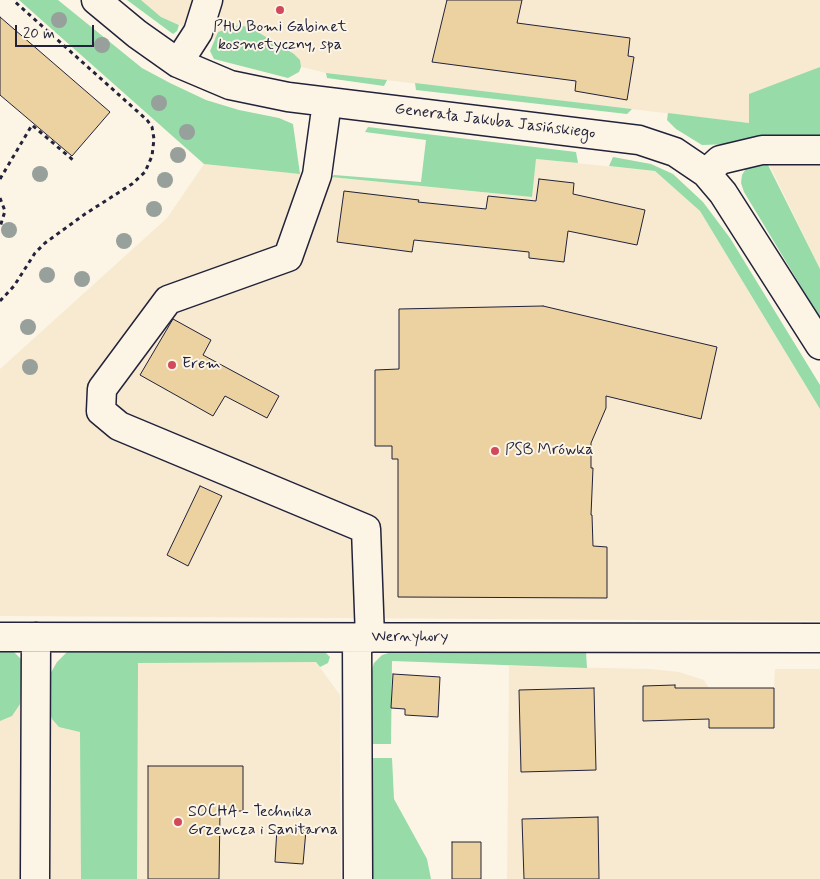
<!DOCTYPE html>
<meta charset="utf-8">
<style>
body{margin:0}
#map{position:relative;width:820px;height:879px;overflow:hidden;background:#fcf5e5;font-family:Mynerve,sans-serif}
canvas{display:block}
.scale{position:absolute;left:15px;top:25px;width:79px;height:22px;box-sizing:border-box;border:2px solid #22223b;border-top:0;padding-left:6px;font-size:15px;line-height:18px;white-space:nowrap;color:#22223b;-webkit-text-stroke:4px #fcf5e5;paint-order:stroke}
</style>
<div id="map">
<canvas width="820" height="879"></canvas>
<div class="scale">20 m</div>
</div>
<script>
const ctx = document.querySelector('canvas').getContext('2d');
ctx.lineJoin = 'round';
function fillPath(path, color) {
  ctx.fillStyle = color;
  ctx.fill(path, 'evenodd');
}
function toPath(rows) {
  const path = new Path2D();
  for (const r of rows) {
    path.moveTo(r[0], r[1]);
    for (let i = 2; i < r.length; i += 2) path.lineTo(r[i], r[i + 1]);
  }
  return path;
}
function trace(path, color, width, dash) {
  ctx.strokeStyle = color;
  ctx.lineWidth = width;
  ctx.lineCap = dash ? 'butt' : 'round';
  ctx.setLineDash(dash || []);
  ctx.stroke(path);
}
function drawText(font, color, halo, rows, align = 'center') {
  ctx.font = font + ' Mynerve,sans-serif';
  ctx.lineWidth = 4;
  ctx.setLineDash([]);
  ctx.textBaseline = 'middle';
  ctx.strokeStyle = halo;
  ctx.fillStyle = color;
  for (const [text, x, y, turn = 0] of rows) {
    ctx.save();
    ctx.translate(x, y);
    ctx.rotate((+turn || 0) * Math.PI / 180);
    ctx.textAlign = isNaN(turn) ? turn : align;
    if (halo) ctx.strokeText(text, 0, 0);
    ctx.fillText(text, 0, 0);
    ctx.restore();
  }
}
fillPath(toPath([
 [141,0,820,0,820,269,749,123,326,73,247,53,161,17],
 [536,159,655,171,700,211,820,409,820,621,0,616,0,369,167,218,204,164,531,197],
 [0,662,49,676,57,662,316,662,340,695,341,879,0,879],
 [509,666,651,669,679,672,704,680,709,688,774,688,775,669,820,669,820,879,507,879]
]), '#f7ead1');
fillPath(toPath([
 [19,0,58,0,142,68,170,83,206,100,239,110,279,118,293,124,300,174,204,164],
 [127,0,141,0,161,17,179,25,177,31,173,34],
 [239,25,251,28,294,54,300,60,301,67,299,72,288,78,214,59,210,51,218,32],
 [820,67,820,137,758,143,702,145,676,129,667,120,668,113,749,123,749,94],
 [326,73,387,80,384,86,327,78],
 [415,83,632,109,627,114,416,90],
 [368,127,576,152,578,163,536,159,532,197,331,177,334,175,421,182,426,140,365,132],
 [613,157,651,164,673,174,703,202,730,238,820,385,820,409,700,211,655,171,609,166],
 [765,159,820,269,820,318,744,192,741,183,742,175,747,167],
 [70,649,318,650,326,653,330,657,328,663,320,667,316,662,138,663,137,879,81,879,80,732,59,727,52,719,47,703,49,676,57,662],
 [0,650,14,652,21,659,24,667,20,704,12,716,0,721],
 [395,651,586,652,587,668,392,661,391,744,366,744,368,681,374,663,382,655],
 [365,758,392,758,394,799,427,859,431,879,366,879]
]), '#96dba8');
const building = toPath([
 [447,0,522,0,517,23,630,38,628,56,634,57,627,100,575,91,576,81,432,62,447,0],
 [0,17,110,112,72,156,0,95,0,17],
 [539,179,574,183,573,194,645,210,637,245,568,231,564,262,529,258,529,252,414,240,412,252,337,242,344,191,419,200,418,202,486,209,488,196,536,201,539,179],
 [543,306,717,347,701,419,606,396,606,408,591,443,591,468,593,468,591,515,592,515,593,546,607,547,607,598,398,597,398,459,392,459,392,446,375,446,375,370,399,369,399,309,543,306],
 [173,319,211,340,203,355,279,396,267,418,225,396,213,416,140,375,173,319],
 [200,486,222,496,188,566,167,555,200,486],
 [393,674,440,677,438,717,405,715,405,709,391,708,393,674],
 [675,685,675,688,774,688,774,728,709,728,709,719,643,721,643,686,675,685],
 [594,688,596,770,521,772,519,690,594,688],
 [148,766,243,766,243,811,220,811,219,879,148,879,148,766],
 [598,817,599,879,524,879,522,819,598,817],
 [277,828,306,830,303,864,275,862,277,828],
 [452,842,481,842,481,879,452,879,452,842]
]);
fillPath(building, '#ecd2a1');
trace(building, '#22223b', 1);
const minor = toPath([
 [96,0,137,34,178,63,230,85,288,97,639,140,675,152,706,173,723,193,820,345],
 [178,63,198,32,208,0],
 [327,102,317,175,288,257,168,300,102,389,101,411,119,426,366,529,370,638],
 [706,173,720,160,762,150,820,150],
 [0,637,820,638],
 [357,638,358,879],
 [35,879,36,637]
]);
trace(minor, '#22223b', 31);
trace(toPath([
 [0,179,32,125,73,160],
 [0,198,5,211,0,227],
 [0,301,14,286,35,253,45,243,85,214,132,184,145,172,152,156,154,139,152,127,147,120,13,0]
]), '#22223b', 3, [4, 4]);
trace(minor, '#fcf5e5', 28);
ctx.fillStyle = '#97a09a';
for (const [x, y] of [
 [59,20],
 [102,45],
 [159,103],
 [187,132],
 [178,155],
 [40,174],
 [165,180],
 [154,209],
 [9,230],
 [124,241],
 [47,275],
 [82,279],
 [28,327],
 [30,367]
]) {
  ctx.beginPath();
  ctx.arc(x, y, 8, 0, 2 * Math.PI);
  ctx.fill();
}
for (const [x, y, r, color] of [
 [280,10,5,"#d1495b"],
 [172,365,5,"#d1495b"],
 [495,451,5,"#d1495b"],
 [178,822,5,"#d1495b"]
]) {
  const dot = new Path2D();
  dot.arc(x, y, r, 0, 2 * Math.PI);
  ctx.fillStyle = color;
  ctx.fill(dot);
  trace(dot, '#fcf5e5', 2);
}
drawText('16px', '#22223b', '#fcf5e5', [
 ["PHU Bomi Gabinet",280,28,"center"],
 ["kosmetyczny, spa",280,46,"center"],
 ["Erem",182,365],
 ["PSB Mrówka",505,451],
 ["SOCHA - Technika",188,813],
 ["Grzewcza i Sanitarna",188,831]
], 'left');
drawText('16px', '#22223b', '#fcf5e5', [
 ["Generała Jakuba Jasińskiego",495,122,7],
 ["Wernyhory",410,638]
]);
</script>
